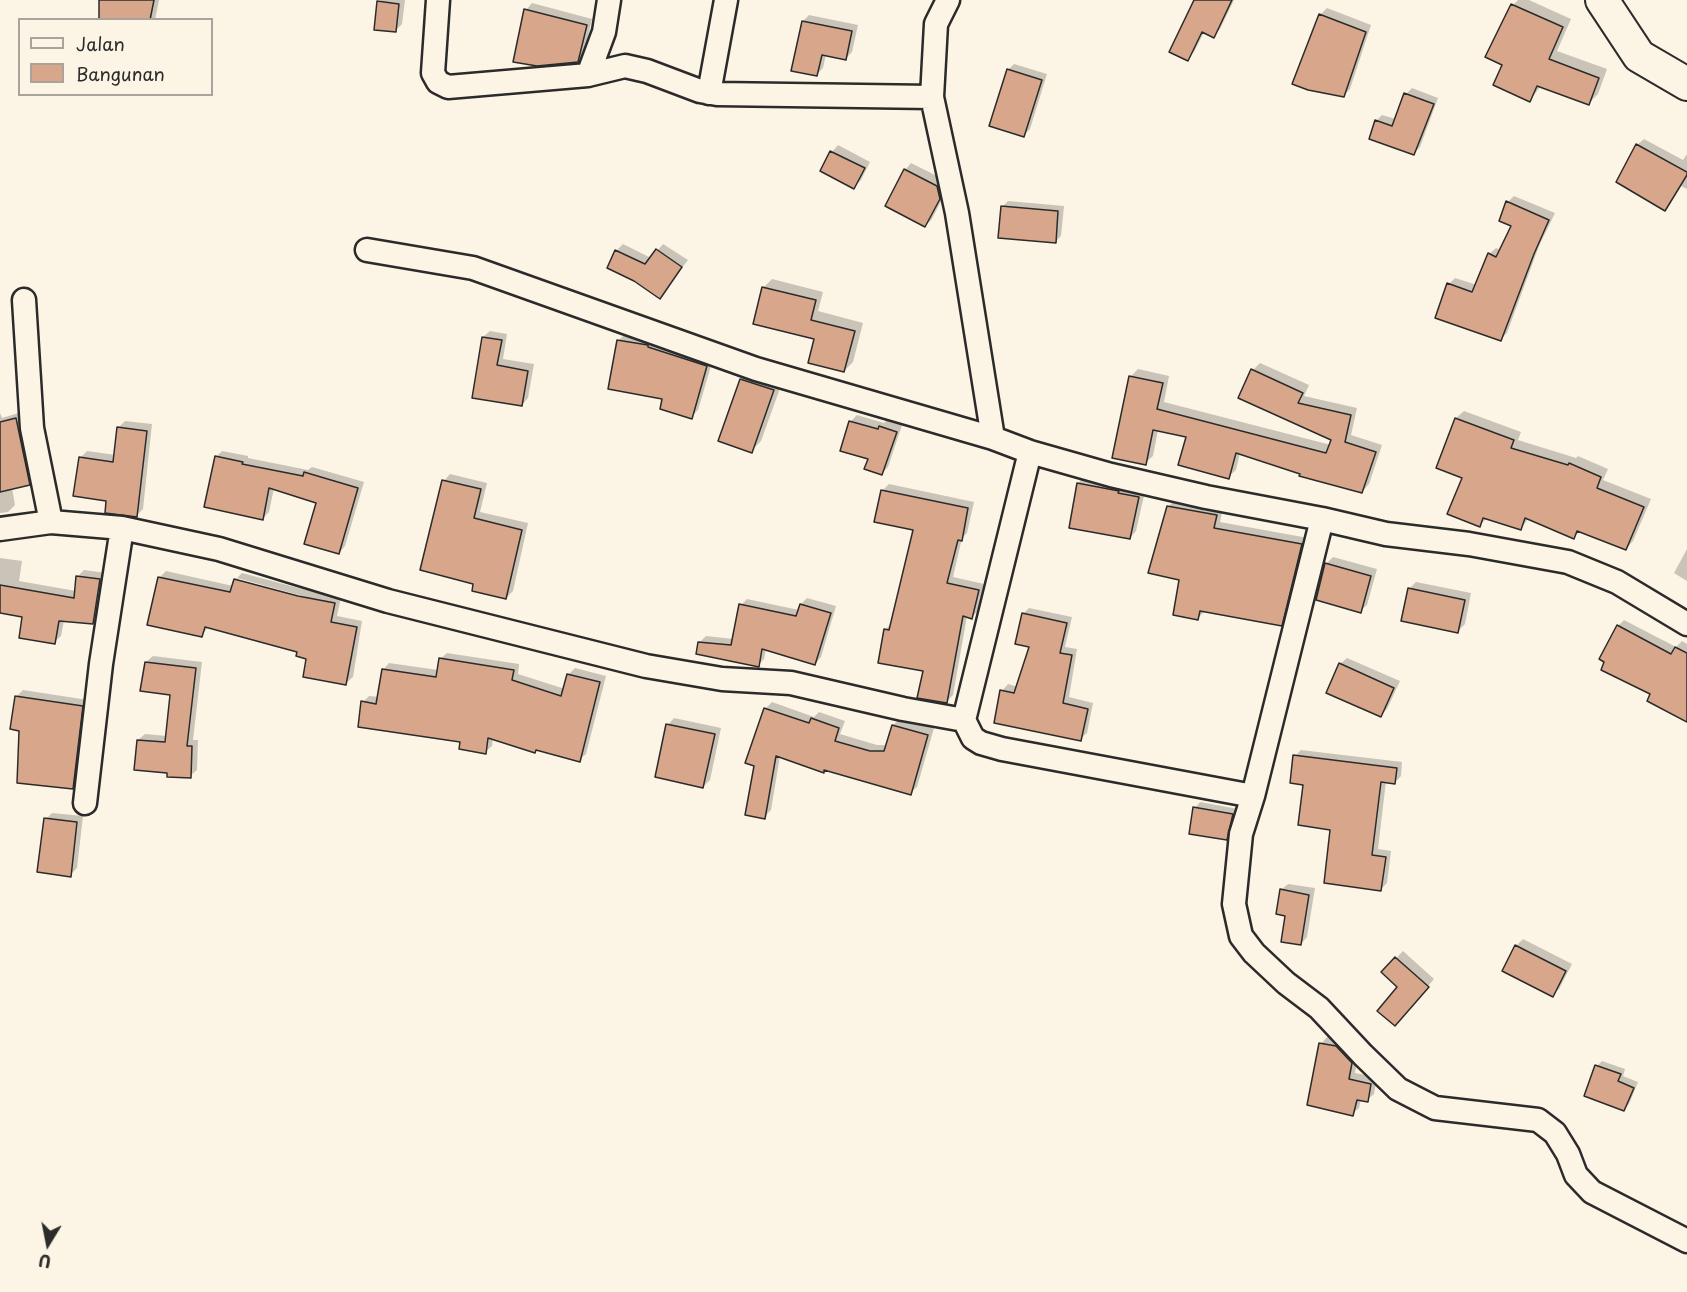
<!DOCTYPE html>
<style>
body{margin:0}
#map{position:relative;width:1687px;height:1292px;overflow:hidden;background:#fcf5e5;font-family:"Playpen Sans",sans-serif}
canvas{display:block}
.legend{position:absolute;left:18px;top:18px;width:195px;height:78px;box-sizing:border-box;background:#fcf5e5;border:2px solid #a8a49b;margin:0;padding:8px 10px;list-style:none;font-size:18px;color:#2b2b2b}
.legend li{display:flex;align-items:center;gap:12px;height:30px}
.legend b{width:30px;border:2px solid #a8a49b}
.north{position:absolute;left:18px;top:1214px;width:60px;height:60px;-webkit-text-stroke:4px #fcf5e5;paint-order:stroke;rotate:190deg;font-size:16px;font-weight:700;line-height:24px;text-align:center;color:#2b2b2b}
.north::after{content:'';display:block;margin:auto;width:21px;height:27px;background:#2b2b2b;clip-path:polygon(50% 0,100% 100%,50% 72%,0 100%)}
</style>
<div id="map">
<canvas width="1687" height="1292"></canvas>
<ul class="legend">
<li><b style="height:8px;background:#fcf5e5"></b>Jalan</li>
<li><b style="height:16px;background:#d8a78b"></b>Bangunan</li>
</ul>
<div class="north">U</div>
</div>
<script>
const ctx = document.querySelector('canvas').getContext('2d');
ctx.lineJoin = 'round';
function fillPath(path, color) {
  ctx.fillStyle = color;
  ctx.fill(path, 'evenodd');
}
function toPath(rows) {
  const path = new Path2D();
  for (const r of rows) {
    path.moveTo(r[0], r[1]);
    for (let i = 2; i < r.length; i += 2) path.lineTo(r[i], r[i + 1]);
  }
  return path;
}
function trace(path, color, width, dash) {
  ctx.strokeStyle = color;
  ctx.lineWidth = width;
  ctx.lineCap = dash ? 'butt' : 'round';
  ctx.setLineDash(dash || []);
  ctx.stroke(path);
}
fillPath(toPath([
 [101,0,159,0,155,20,100,20],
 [381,0,405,0,402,24,395,31,379,2],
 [1196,0,1234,0,1220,29,1213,36,1204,32,1194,52,1187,59],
 [1518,0,1529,0,1571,19,1557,51,1607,69,1598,94,1589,103,1541,86,1530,100,1504,65,1513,5],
 [532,3,592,19,584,54,577,61,526,10],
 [1327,8,1371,25,1350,89,1343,96,1320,15],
 [809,15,858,25,852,52,846,58,826,54,823,68,817,74,803,21],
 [1014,64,1047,74,1030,129,1023,136,1008,70],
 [1412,88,1438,98,1420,147,1414,153,1376,121,1382,115,1396,119,1406,94],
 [1644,139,1683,160,1687,154,1687,189,1681,186,1665,209,1637,145],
 [838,145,870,162,861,180,854,187,822,170,832,152],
 [911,163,943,179,946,191,932,219,925,226,905,170],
 [1514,196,1555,213,1539,246,1507,333,1501,339,1449,284,1455,278,1477,285,1489,254,1496,248,1501,250,1513,225,1508,202],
 [1008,201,1064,206,1061,236,1055,242,1002,207],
 [623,244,651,258,663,244,688,260,660,297,616,251],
 [772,279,823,292,818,311,863,323,853,362,844,371,816,338,763,288],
 [490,331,507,334,503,359,534,364,528,398,522,405,474,396,483,337],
 [625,334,713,359,698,410,691,417,664,398,618,341],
 [1260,363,1309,385,1304,396,1357,408,1351,435,1382,445,1369,484,1362,492,1240,453,1236,470,1228,477,1187,436,1158,430,1153,456,1145,463,1130,377,1138,369,1169,376,1164,402,1331,445,1333,440,1253,370],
 [751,369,783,380,761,441,751,451,741,379],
 [1464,411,1521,432,1518,440,1576,458,1578,456,1608,469,1603,480,1651,499,1633,541,1626,549,1580,531,1573,538,1529,518,1521,528,1487,518,1479,526,1464,477,1456,418],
 [22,412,36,477,29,483,12,488,15,505,8,512,0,513,0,413,2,418],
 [857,415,884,423,887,420,902,425,888,467,881,474,850,422],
 [125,421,152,424,143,509,136,516,108,500,80,458,87,451,116,455,118,428],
 [222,451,248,456,248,458,308,470,312,467,364,482,345,546,339,553,318,502,274,488,269,512,263,518,216,457],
 [450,474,487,483,480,512,528,523,513,591,506,598,475,583,444,481],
 [1085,477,1145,491,1136,531,1130,538,1078,483],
 [889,484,974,502,967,533,962,538,953,577,984,584,978,611,972,617,967,616,953,695,946,702,925,669,885,630,892,623,915,529,882,491],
 [1175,500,1223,508,1220,522,1308,538,1288,617,1281,624,1205,611,1198,618,1181,579,1168,507],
 [1687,549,1687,581,1674,573],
 [1333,557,1377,569,1367,605,1360,611,1326,564],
 [0,558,22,561,19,581,76,591,77,577,84,570,106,573,100,616,93,623,64,620,61,636,54,642,24,616,0,611],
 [166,571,233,586,235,580,242,573,306,590,341,597,337,616,362,621,353,677,346,683,299,651,209,626,202,635,159,578],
 [237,578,306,597,305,600,237,581],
 [1416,582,1471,593,1465,624,1458,631,1409,589],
 [807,598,836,606,821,657,815,664,766,649,764,659,758,665,699,643,706,636,733,639,741,605,747,599,799,610,801,604],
 [1029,608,1072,617,1065,647,1077,649,1069,697,1093,703,1087,733,1080,739,1002,691,1008,684,1018,687,1031,646,1023,614],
 [1624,620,1676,647,1682,641,1687,644,1687,720,1652,693,1618,626],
 [447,653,519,664,518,674,565,689,569,674,575,668,606,676,586,754,579,760,493,738,492,746,485,752,363,702,369,696,379,697,383,670,389,663,438,670,440,659],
 [153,656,202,662,193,740,198,740,197,770,190,776,169,771,138,740,145,734,167,736,172,694,146,662],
 [1347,658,1400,681,1387,709,1381,715,1340,664],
 [23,690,88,700,79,781,72,788,20,730,12,728,17,696],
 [772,702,814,717,819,712,845,721,840,734,877,745,888,745,893,725,900,719,934,728,917,787,910,793,825,769,823,771,780,756,771,810,764,817,765,709],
 [674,718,721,728,710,780,703,787,668,725],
 [1301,750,1402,762,1401,776,1395,782,1386,781,1378,849,1391,851,1387,883,1381,889,1332,829,1305,783,1295,756],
 [1200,802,1238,809,1232,833,1226,839,1195,808],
 [52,813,83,816,77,868,70,875,46,819],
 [1288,884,1315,888,1307,937,1301,944,1287,915,1281,890],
 [1523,939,1572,964,1559,989,1552,995,1516,946],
 [1403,951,1434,979,1402,1017,1399,987,1383,972],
 [1327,1037,1343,1040,1358,1056,1355,1073,1377,1077,1374,1094,1367,1100,1361,1099,1359,1108,1352,1114,1321,1044],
 [1602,1061,1625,1069,1623,1076,1638,1082,1629,1104,1624,1109,1597,1066]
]), '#0003');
const building = toPath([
 [99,0,154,0,150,20,99,20,99,0],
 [1194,0,1232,0,1214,38,1202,32,1188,61,1169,52,1194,0],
 [377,1,399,4,396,32,374,30,377,1],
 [1511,4,1563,27,1549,59,1599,78,1589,105,1537,86,1530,102,1493,85,1502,65,1485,57,1511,4],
 [524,9,587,25,578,62,537,66,513,62,524,9],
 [1319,14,1366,32,1344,97,1308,90,1292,84,1319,14],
 [802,21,852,31,846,60,822,55,817,76,791,71,802,21],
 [1007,69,1042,80,1024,137,989,126,1007,69],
 [1404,93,1434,104,1414,155,1369,139,1375,120,1392,126,1404,93],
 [1636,144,1687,172,1687,175,1665,211,1616,182,1636,144],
 [830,151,865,168,854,189,820,171,830,151],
 [904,169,937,186,940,199,925,227,885,206,904,169],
 [1506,201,1549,220,1534,254,1501,341,1435,318,1447,283,1472,292,1488,253,1496,257,1511,226,1499,221,1506,201],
 [1001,206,1058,211,1056,243,998,238,1001,206],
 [656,249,682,267,660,299,634,281,607,268,615,250,645,264,656,249],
 [762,287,816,300,811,320,855,331,844,372,808,363,814,339,753,324,762,287],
 [482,337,502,340,497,365,528,371,522,406,472,398,482,337],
 [617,340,648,345,648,347,707,366,692,419,660,409,662,399,608,389,617,340],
 [1251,369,1303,393,1298,403,1351,415,1345,442,1376,452,1362,493,1299,476,1300,474,1236,453,1229,479,1178,465,1186,437,1153,430,1146,465,1112,458,1129,376,1163,383,1157,409,1326,453,1331,440,1238,398,1251,369],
 [740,379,774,390,752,453,718,441,740,379],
 [16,418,30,485,0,492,0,422,16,418],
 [1455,418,1514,440,1511,448,1568,465,1569,463,1601,477,1597,488,1644,507,1626,550,1577,531,1574,539,1525,518,1521,530,1483,518,1480,527,1447,514,1462,478,1436,468,1455,418],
 [849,421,878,429,879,426,897,432,882,475,864,469,868,459,840,451,849,421],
 [117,427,147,431,137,517,105,513,106,501,73,496,79,457,113,462,117,427],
 [215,456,243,462,242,464,303,476,304,472,358,488,339,554,304,544,316,503,269,488,263,520,204,507,215,456],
 [442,480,481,489,474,518,522,530,506,599,472,591,473,584,420,570,442,480],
 [1077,483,1119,491,1118,493,1139,497,1130,539,1069,528,1077,483],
 [881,490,968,508,962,541,958,540,947,583,979,590,972,619,963,616,947,703,917,698,923,671,878,663,884,629,889,630,913,530,874,522,881,490],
 [1167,506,1217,515,1214,528,1302,544,1282,626,1200,611,1198,620,1173,615,1179,580,1148,573,1167,506],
 [1325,563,1371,576,1361,613,1316,600,1325,563],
 [76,576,100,579,93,624,59,621,55,644,19,638,22,617,0,613,0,585,74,598,76,576],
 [158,577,230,592,234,579,298,596,335,603,331,622,357,627,346,685,303,677,306,659,296,656,297,652,205,627,202,637,147,625,158,577],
 [1408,588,1465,600,1458,633,1401,621,1408,588],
 [739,604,796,616,800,604,831,613,815,665,762,649,759,667,696,654,698,642,731,645,739,604],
 [1022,613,1067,623,1060,653,1072,655,1063,703,1088,709,1081,741,994,723,1000,690,1014,693,1029,647,1015,644,1022,613],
 [1617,625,1671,654,1675,647,1687,653,1687,722,1647,701,1650,694,1601,670,1604,662,1599,659,1617,625],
 [439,658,514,670,512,680,561,696,567,674,600,682,580,762,536,750,535,753,488,738,486,754,459,749,460,742,358,727,361,701,376,704,382,669,436,677,439,658],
 [145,662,196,668,187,746,192,746,191,778,167,777,167,773,134,770,137,740,165,742,170,695,140,691,145,662],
 [1339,663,1394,688,1381,717,1326,693,1339,663],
 [15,696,83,706,73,789,17,783,19,731,10,729,15,696],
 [764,708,809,723,811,718,839,728,835,741,870,751,884,751,892,725,928,735,911,795,824,770,824,773,776,756,765,819,745,815,754,766,745,763,764,708],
 [666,724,715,734,703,788,655,777,666,724],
 [1293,755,1397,768,1395,784,1381,782,1372,855,1386,857,1381,891,1324,883,1330,830,1298,825,1303,785,1290,783,1293,755],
 [1193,807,1233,814,1227,840,1189,834,1193,807],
 [44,818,77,822,71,877,37,872,44,818],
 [1280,889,1309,895,1301,945,1281,942,1285,916,1276,914,1280,889],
 [1515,945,1566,971,1553,997,1502,971,1515,945],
 [1395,957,1429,987,1395,1026,1377,1011,1397,987,1381,972,1395,957],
 [1319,1043,1336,1046,1352,1063,1349,1079,1371,1084,1368,1102,1357,1100,1353,1116,1307,1105,1319,1043],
 [1595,1065,1621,1074,1618,1081,1634,1088,1624,1111,1584,1096,1595,1065]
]);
fillPath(building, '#d8a78b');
trace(building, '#2b2b2b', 1.5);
const street = toPath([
 [438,0,433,73,438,82,448,87,588,75,625,66,647,71,700,91,717,94,932,97],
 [948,0,936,24,932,97,957,213,993,438,1030,452,1111,475,1206,497,1322,519,1386,534,1469,544,1568,562,1617,582,1687,624],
 [588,75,604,32,609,0],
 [709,93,726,0],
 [367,250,473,268,756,369,993,438],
 [24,300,32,428,51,522],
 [1322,519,1253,796,1241,834,1234,904,1241,936,1254,953,1286,983,1319,1008,1363,1055,1398,1089,1435,1108,1538,1120,1555,1133,1568,1154,1576,1175,1592,1192,1687,1241],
 [0,529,51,522,122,528,219,549,388,601,646,666,722,679,791,683,903,709,964,720,1030,452],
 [964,720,973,738,981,743,1002,749,1253,796],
 [85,803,101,664,122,528]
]);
const secondary = toPath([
 [1602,0,1639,56,1687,84]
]);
trace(street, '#2b2b2b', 27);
trace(secondary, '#2b2b2b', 36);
trace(street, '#fcf5e5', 22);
trace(secondary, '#fcf5e5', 32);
</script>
